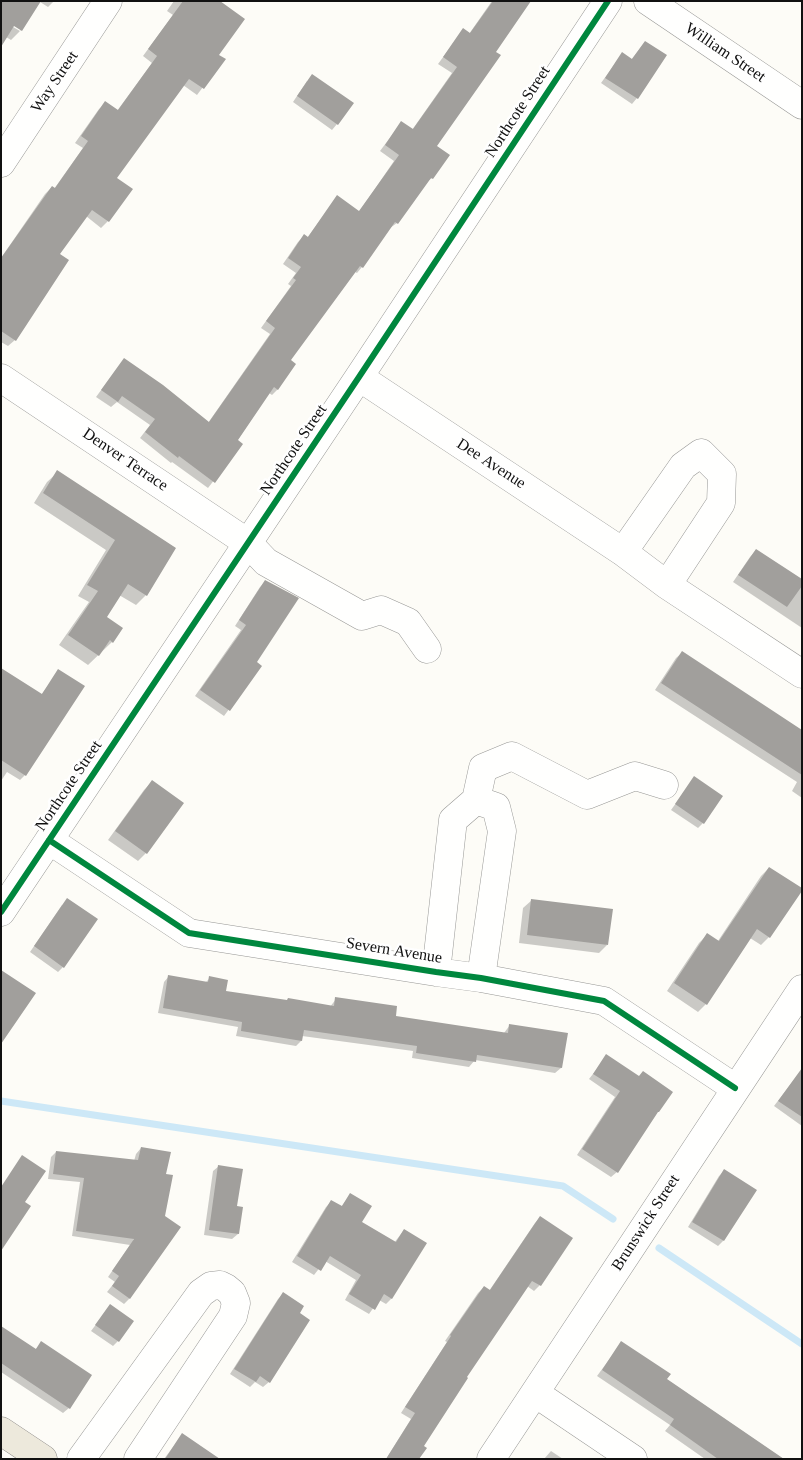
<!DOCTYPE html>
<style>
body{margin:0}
#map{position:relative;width:803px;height:1460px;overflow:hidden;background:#fdfcf7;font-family:Georgia,serif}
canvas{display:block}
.frame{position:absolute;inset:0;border:2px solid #111;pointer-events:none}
</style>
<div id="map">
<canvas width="803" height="1460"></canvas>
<div class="frame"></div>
</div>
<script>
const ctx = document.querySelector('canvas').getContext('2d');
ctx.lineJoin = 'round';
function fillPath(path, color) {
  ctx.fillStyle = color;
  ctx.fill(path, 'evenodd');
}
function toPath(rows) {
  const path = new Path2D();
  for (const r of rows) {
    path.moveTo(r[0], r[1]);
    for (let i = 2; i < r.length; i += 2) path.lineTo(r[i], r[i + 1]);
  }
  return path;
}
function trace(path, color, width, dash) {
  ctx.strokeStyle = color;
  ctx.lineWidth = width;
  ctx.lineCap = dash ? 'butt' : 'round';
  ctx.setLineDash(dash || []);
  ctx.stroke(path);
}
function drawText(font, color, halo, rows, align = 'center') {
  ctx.font = font + ' Georgia,serif';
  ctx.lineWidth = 5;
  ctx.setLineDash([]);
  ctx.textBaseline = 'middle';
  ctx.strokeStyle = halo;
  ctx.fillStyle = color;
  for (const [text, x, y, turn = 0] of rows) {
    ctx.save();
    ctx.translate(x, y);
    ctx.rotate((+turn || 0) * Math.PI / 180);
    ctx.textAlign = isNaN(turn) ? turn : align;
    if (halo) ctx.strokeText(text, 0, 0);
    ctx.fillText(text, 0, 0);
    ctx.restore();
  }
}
fillPath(toPath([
 [1,1,54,1,48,7,40,2,20,31,20,29,10,22,8,24,20,31,11,40,6,37],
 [174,1,222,1,220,3,218,55,224,59,197,95,183,85,115,178,108,221,101,228,86,216,59,254,15,340,8,346,1,342,1,258,45,194,52,187,54,189,83,148,75,143,99,109,106,103,117,111,152,63,143,56,173,15,167,11],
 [492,1,530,1,495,52,436,147,432,178,425,183,397,223,390,228,362,267,357,273,355,272,289,361,278,389,272,395,269,393,237,441,242,444,208,488,172,462,171,463,140,438,150,425,117,402,111,407,96,397,124,359,208,423,270,334,261,328,291,286,288,284,296,273,283,264,298,242,304,236,307,238,337,197,359,212,394,161,380,151,401,123,412,130,452,73,438,64,463,30,469,34],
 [645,42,637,98,632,104,601,83,622,54,631,60],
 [307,81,337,124,332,130,293,102],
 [58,472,175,548,146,595,136,605,119,595,105,617,121,628,112,642,88,665,59,645,89,602,78,596,106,550,34,503,47,482],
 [756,550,802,581,802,628,733,582,750,557],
 [266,581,255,662,261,666,224,716,195,696,241,630,235,626,260,587],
 [683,652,802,746,802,798,792,791,797,782,655,690,676,658],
 [1,669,41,695,59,671,25,775,20,780,7,772,1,781],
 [694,778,703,823,698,828,671,810],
 [152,782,146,853,138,861,108,840,144,790],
 [769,868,769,937,761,945,750,938,706,1004,698,1012,667,991,699,943,707,935,718,941,761,876],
 [532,900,607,945,599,953,519,943,523,908],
 [62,905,63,967,58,972,30,952],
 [169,976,205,983,210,978,225,992,330,1007,336,999,394,1017,504,1033,510,1025,566,1034,561,1068,555,1073,475,1060,469,1067,412,1058,413,1051,302,1036,301,1041,296,1046,236,1036,238,1027,158,1013,164,982],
 [607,1056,653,1117,617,1172,611,1177,577,1155,615,1097,589,1079],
 [800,1072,802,1073,802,1126,774,1106],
 [141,1148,129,1299,124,1304,107,1292,115,1282,108,1277,130,1245,72,1236,80,1182,48,1179,51,1157,56,1152,134,1161,136,1154],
 [219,1166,235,1207,238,1234,232,1239,204,1235,213,1171],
 [724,1171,723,1241,718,1246,688,1227,719,1176],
 [351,1194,361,1222,394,1243,404,1230,425,1243,391,1299,386,1304,379,1300,369,1314,345,1300,356,1280,325,1261,314,1275,292,1262,326,1207,331,1202,341,1207],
 [540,1218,571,1239,540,1285,534,1291,527,1286,465,1377,422,1446,418,1459,386,1459,411,1419,401,1413,447,1342,445,1341,478,1293,484,1287,489,1291,535,1223],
 [283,1294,269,1382,263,1387,255,1382,250,1387,230,1374,278,1299],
 [110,1306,118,1341,113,1346,91,1331],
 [1,1328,35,1350,41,1343,69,1408,63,1413,1,1372],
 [622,1342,666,1379,783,1459,705,1459,665,1431,670,1425,597,1376],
 [182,1435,217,1459,164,1459],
 [551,1451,563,1459,544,1459]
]), '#0003');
trace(toPath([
 [1,1101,563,1186,613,1219],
 [659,1248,802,1344]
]), '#cde8f7', 7);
fillPath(toPath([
 [1,1,41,1,22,31,14,26,1,47],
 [183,1,220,1,245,19,219,55,226,59,204,89,189,79,117,178,133,189,109,222,92,210,60,254,69,260,16,341,1,331,1,258,52,186,55,188,88,141,81,136,105,101,118,110,157,56,148,49],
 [493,1,531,1,496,52,501,55,437,146,450,155,433,179,431,178,398,224,395,222,363,268,360,266,291,360,296,364,278,390,274,387,238,440,243,444,215,483,179,456,178,458,145,432,155,419,122,396,118,402,101,390,124,358,163,385,209,422,275,328,266,321,296,280,293,278,301,267,288,258,304,234,308,237,337,195,359,211,399,155,385,145,401,121,413,129,457,67,443,57,463,28,470,33],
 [645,41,667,55,638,99,605,78,622,52,632,59],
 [312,74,354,103,338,125,297,96],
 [57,470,176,548,147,596,128,584,107,617,123,628,113,643,110,640,99,656,68,635,98,591,87,585,115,540,43,493],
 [756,549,802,579,802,586,787,607,738,575],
 [265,580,299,598,257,662,262,666,230,711,200,690,246,625,239,620],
 [682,651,802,730,802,775,661,683],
 [1,668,42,694,58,669,85,686,26,776,1,760],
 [694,776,723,796,704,824,675,804],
 [152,780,184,803,147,854,115,831],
 [769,867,802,888,802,891,770,938,757,929,707,1005,674,983,707,933,719,941],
 [67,898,98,919,64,968,34,946],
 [531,899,613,909,608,945,527,935],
 [1,970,36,993,1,1044],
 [168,975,208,982,209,976,228,980,226,991,287,1000,288,998,334,1006,335,997,397,1006,396,1016,508,1033,509,1024,568,1033,562,1068,477,1055,476,1062,416,1053,417,1046,304,1030,302,1041,241,1031,242,1022,163,1008],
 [606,1054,639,1076,643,1071,673,1092,659,1112,658,1112,618,1173,582,1149,620,1091,593,1074],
 [802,1068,802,1117,778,1101],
 [141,1147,171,1152,166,1174,173,1175,165,1216,181,1227,130,1299,112,1286,119,1276,112,1271,134,1239,76,1231,84,1178,53,1174,56,1151,138,1160],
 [22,1155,46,1171,25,1202,31,1206,1,1251,1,1187],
 [218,1165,243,1169,237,1206,243,1207,239,1234,209,1230],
 [724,1169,757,1190,724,1241,692,1222],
 [350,1193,372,1206,362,1222,396,1242,404,1229,427,1243,392,1299,384,1294,375,1310,349,1294,361,1275,330,1256,321,1271,297,1256,331,1200,342,1206],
 [540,1216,573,1238,541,1286,532,1281,467,1377,468,1378,424,1446,427,1448,419,1459,386,1459,415,1413,405,1407,451,1336,450,1335,484,1286,490,1290],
 [283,1292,304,1306,300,1313,310,1320,270,1383,260,1376,256,1382,234,1369],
 [110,1304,134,1321,119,1342,95,1325],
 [1,1326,36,1349,41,1341,92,1375,70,1409,1,1363],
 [621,1341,671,1374,667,1379,784,1459,718,1459,670,1425,674,1419,602,1370],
 [182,1433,220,1459,165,1459]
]), '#a19f9c');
const minor = toPath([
 [648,1,802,105],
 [1,163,108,1],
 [359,377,623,552,667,585,802,674],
 [1,378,248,543,266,562,362,616,381,610,408,622,427,649],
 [623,552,683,466,701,453,722,474,721,503,667,585],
 [476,800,483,768,512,756,587,795,635,776,664,785],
 [49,840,189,933,436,972,481,978,604,1001,735,1088],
 [1,912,359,377,608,1],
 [436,972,453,820,476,800,496,807,502,831,481,978],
 [535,1393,633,1459],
 [81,1459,201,1293,211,1286,220,1285,226,1288,232,1293,236,1303,233,1316,138,1459],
 [491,1459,802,989]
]);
const major = toPath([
 [1,1431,43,1459]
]);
trace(minor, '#979795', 29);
trace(major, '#858482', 29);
trace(minor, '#fffffe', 28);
trace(major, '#ede9dc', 28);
trace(toPath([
 [49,840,189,933,436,972,481,978,604,1001,735,1088],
 [1,912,359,377,608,1]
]), '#00873e', 6);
drawText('16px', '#111', '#fff', [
 ["William Street",725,53,34],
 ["Way Street",55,82,-56],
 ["Northcote Street",518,112,-57],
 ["Northcote Street",294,450,-56],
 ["Denver Terrace",125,460,34],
 ["Dee Avenue",491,464,33],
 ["Northcote Street",69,786,-56],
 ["Severn Avenue",394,951,9],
 ["Brunswick Street",646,1223,-57]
]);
</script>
